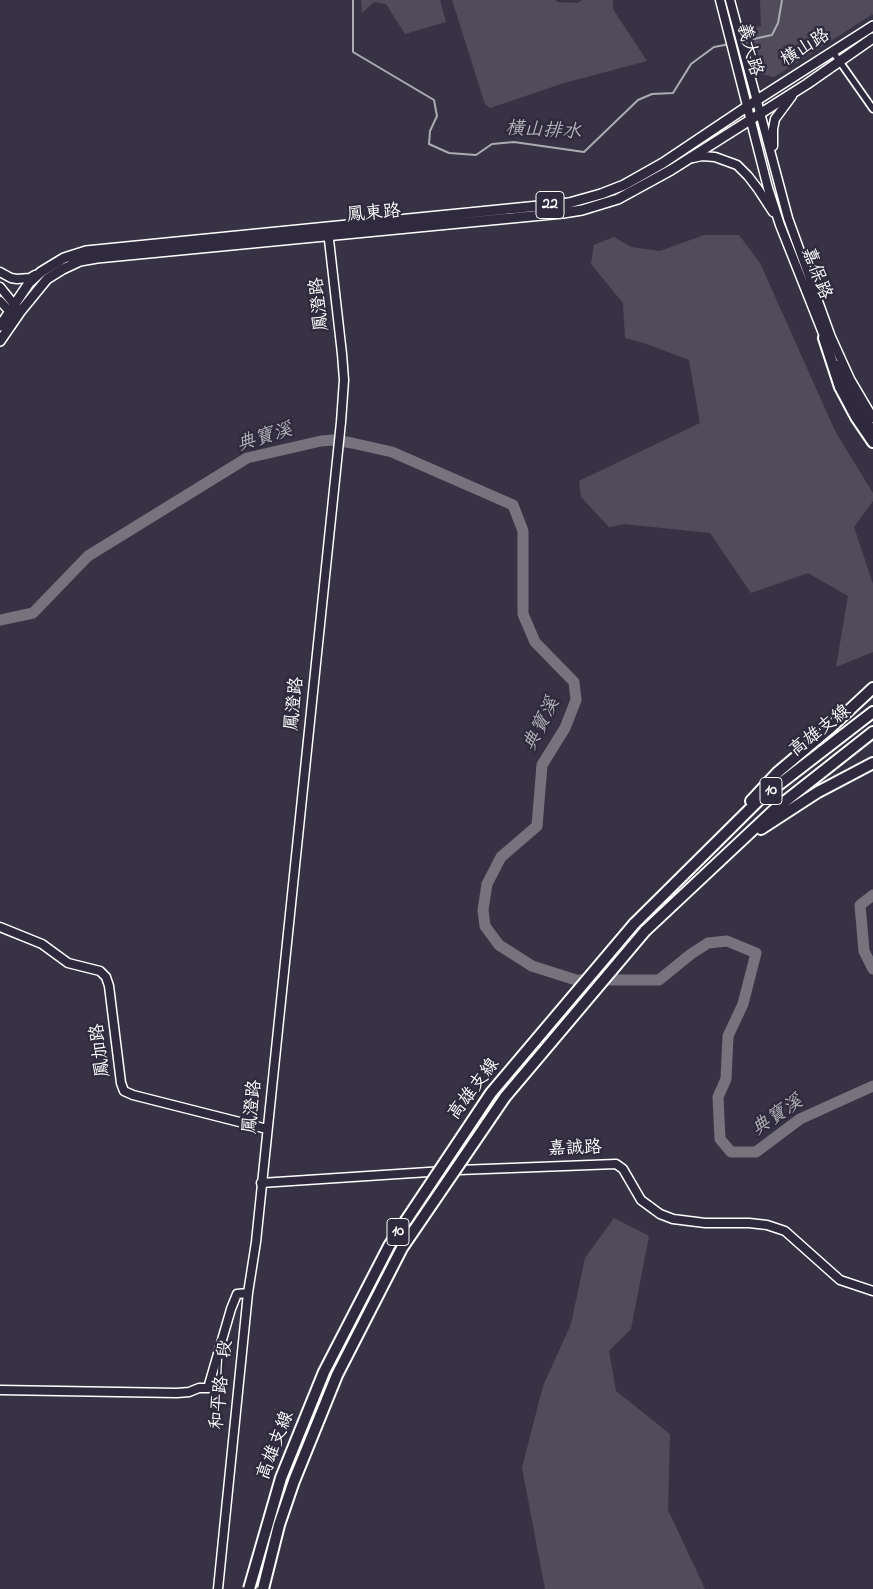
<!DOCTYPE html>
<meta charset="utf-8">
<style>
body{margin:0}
canvas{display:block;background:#373345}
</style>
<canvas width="873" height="1589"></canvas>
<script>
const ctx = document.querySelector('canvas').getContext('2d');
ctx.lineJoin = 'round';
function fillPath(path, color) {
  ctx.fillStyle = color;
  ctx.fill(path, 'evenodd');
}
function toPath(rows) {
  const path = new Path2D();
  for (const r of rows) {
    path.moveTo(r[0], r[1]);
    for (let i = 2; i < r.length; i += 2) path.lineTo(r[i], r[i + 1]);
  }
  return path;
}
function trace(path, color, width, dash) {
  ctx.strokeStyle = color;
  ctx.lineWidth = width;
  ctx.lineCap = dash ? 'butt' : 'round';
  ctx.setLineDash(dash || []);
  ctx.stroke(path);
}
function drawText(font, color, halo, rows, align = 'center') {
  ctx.font = font + ' "Indie Flower","LXGW WenKai TC",sans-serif';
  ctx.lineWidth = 5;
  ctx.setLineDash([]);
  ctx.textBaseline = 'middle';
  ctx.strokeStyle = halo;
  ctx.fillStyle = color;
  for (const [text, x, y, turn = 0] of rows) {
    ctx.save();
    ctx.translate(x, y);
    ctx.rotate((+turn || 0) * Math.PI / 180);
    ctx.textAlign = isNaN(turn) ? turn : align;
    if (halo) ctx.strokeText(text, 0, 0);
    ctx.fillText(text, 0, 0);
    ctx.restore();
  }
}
fillPath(toPath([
 [361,0,440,0,446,22,405,34,386,4,374,2,362,13],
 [452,0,556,0,557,2,578,3,582,0,613,0,613,9,647,61,564,83,490,108,485,104],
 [760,0,873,0,873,14,774,77,760,74,751,28,761,26],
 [704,235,739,235,760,263,836,433,873,493,873,501,854,527,873,584,873,652,836,667,848,596,808,573,751,593,710,533,624,524,609,527,581,497,579,481,700,423,689,360,644,343,625,338,623,303,591,264,594,245,614,237,631,247,660,251],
 [614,1218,649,1236,631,1329,609,1351,616,1391,670,1434,668,1510,705,1589,545,1589,522,1468,543,1386,571,1324,585,1258]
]), '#514c5c');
trace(toPath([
 [353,0,353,52,434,100,437,116,430,131,429,144,449,153,476,155,492,144,514,142,584,152,638,100,652,94,673,93,691,64,714,47,730,44],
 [744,41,772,35,778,23,782,0]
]), '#adabb2', 2);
trace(toPath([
 [0,620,33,613,88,556,247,458,321,441,334,440,352,443,392,452,513,505,523,531,523,614,535,642,574,682,576,700,565,728,542,765,537,826,501,857,487,884,483,910,485,926,499,945,532,966,576,980,659,980,691,954,708,943,727,941,756,953,743,1004,728,1036,726,1079,718,1097,720,1139,731,1152,756,1152,800,1119,873,1086],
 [873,895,860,905,864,951,873,969]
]), '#76737f', 11);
const street = toPath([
 [833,52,873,109]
]);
const secondary = toPath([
 [720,0,768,188,780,225,826,341],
 [730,0,788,218,831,337,850,379,873,418],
 [773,146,773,129,775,119,792,96],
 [693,158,702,156,715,157,737,165,748,176,758,189,773,212],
 [0,272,11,278,17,279,30,278,35,275],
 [0,287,17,308],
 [0,301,12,314],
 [837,365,853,399,873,431],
 [0,927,42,944,68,963,100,971,106,977,109,986,121,1083,124,1091,133,1095,267,1129],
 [261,1183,459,1170,616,1164,623,1169,641,1200,660,1214,673,1219,705,1223,749,1223,767,1225,785,1231,840,1280,873,1291],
 [0,1390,177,1393,189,1392,199,1388,208,1388,231,1309,237,1294,248,1293],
 [218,1589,248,1293,256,1242,341,422,344,380,342,354,328,231]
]);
const primary = toPath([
 [0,326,29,283,41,272,64,258,86,251,569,203,601,194,624,185,663,163,757,100,873,26],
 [0,341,20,312,47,279,63,269,80,261,97,258,563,213,582,210,618,199,671,170,807,84,873,38]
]);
const highway = toPath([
 [824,338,840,387,856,417,873,442],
 [751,801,778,772,829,729,873,688],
 [761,829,818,792,873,763],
 [634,924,759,800,873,712],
 [645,931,774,810,873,732]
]);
trace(street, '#fff', 9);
trace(secondary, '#fff', 11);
trace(primary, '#fff', 12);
trace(highway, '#fff', 14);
trace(street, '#2f2a3d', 5.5);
trace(secondary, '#2f2a3d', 8);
trace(primary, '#2f2a3d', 9);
trace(highway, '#2f2a3d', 10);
const highwayBridge = toPath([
 [249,1589,281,1478,324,1372,389,1246,491,1093,634,924],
 [263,1589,279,1525,294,1481,337,1375,402,1248,505,1097,645,931]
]);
trace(highwayBridge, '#fff', 14, []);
trace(highwayBridge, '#2f2a3d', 10);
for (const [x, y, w] of [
 [550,205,28],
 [771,791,22],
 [398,1232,22]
]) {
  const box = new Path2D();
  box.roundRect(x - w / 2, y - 13.5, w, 27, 4);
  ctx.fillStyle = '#2f2a3d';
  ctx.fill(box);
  trace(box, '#fff', 1);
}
drawText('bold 16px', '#fff', null, [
 ["22",550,205],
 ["10",771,791],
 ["10",398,1232]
]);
drawText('18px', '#fff', '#2f2a3d', [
 ["橫山路",806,49,-32],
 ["義大路",748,50,75],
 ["鳳東路",374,215,-5],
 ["嘉保路",815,274,69],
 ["鳳澄路",321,304,-96],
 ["鳳澄路",296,704,-84],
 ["高雄支線",821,732,-38],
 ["鳳加路",102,1050,-97],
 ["高雄支線",475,1090,-53],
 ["鳳澄路",254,1107,-84],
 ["嘉誠路",575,1150,-2],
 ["和平路一段",223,1385,-84],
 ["高雄支線",277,1446,-69]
]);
drawText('italic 19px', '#b4b2b9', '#2f2a3d', [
 ["橫山排水",543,132,3],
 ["典寶溪",265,439,-17],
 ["典寶溪",543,725,-63],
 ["典寶溪",778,1117,-34]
]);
</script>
